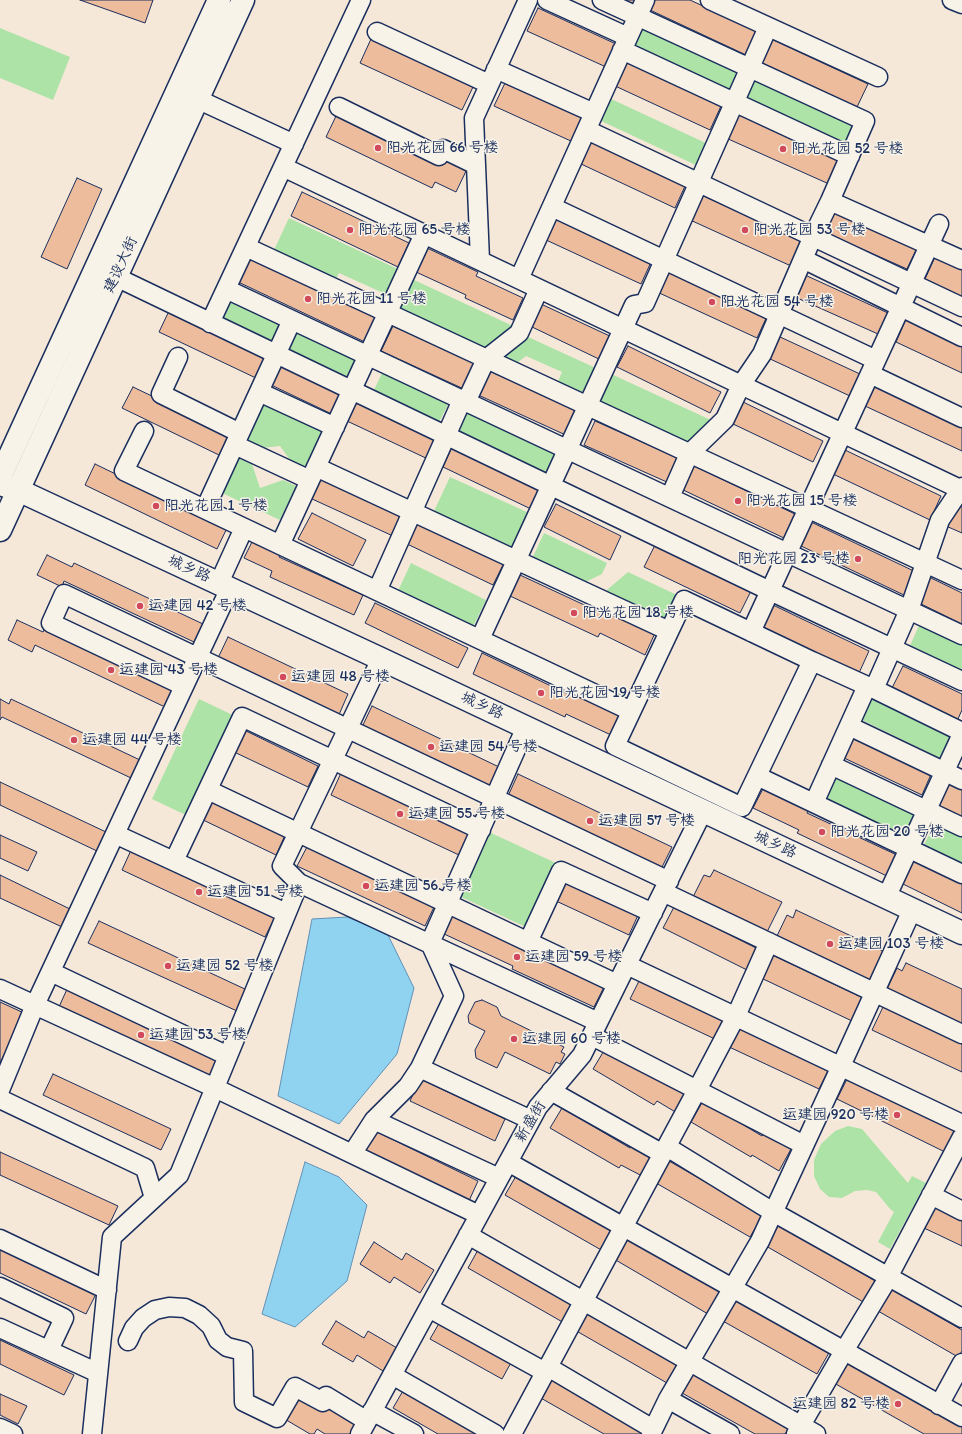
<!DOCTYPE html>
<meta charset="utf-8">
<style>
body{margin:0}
canvas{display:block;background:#f5e8d9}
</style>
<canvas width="962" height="1434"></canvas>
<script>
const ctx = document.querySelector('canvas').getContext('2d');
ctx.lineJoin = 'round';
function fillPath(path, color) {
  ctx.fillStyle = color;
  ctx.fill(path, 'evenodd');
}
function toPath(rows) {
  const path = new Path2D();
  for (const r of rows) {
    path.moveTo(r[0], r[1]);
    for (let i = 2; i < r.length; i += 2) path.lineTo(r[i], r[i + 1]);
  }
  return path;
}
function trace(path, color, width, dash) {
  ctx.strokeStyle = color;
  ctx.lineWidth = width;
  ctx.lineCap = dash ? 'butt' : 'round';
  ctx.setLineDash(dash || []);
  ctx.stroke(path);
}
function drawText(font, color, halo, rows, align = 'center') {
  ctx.font = font + ' Itim,"LXGW WenKai TC",sans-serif';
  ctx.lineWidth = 3;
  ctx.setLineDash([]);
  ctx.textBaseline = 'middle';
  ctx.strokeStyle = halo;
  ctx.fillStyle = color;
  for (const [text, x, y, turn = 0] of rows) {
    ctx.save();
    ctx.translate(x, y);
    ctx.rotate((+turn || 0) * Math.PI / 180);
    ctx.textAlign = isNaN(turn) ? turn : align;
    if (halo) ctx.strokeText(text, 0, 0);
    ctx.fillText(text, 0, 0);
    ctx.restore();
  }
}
fillPath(toPath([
 [641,24,742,71,732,93,631,46],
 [0,28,70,57,53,100,0,78],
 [754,77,855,123,845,145,743,99],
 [609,98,710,145,700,167,599,120],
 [289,218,402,271,386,306,377,302,381,292,339,273,335,281,273,252],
 [412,279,513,326,482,352,396,313],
 [230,294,283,320,272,343,219,318],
 [293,325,360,357,348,382,281,350],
 [526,336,600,370,586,400,556,386,562,372,526,356,514,365,499,358],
 [384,369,450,401,437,426,372,394],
 [609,373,713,421,684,447,594,406],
 [261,401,325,431,307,468,290,460,280,446,261,448,243,439],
 [468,408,562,452,551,475,457,431],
 [238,458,252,464,260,488,283,480,296,486,280,520,222,493],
 [450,477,529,513,512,547,434,511],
 [544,533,607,563,602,574,581,584,531,561],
 [411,563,486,600,472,629,397,593],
 [628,572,677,595,664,624,601,595],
 [921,621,962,640,962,675,908,650],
 [874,695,954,734,942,759,862,720],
 [199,699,237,717,190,817,152,799],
 [837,774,916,812,904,837,825,798],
 [935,822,962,835,962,865,923,847],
 [489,832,558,864,528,928,459,896],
 [848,1126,862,1129,908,1183,912,1176,926,1183,890,1249,878,1242,894,1212,891,1210,876,1192,867,1190,855,1191,842,1198,829,1197,820,1189,814,1176,814,1160,821,1144,835,1131]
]), '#ade3a7');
const water = toPath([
 [347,917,387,933,414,988,397,1054,339,1124,278,1096,312,919,347,917],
 [305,1162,339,1177,367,1205,347,1281,295,1327,262,1314,305,1162]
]);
fillPath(water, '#90d3f1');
trace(water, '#6191b6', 1);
const building = toPath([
 [80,0,153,0,145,23,80,0],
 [625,0,635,0,634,4,625,0],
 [654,0,690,0,757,31,746,55,650,10,654,0],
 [538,8,616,44,606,67,527,31,538,8],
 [371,39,473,87,462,110,360,63,371,39],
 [771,39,868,84,857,107,760,62,771,39],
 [624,61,721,106,710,130,613,85,624,61],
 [505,83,584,119,573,142,494,106,505,83],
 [737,113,840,160,829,184,726,138,737,113],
 [337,114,443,165,446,159,467,169,456,192,435,182,432,188,326,137,337,114],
 [590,139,686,184,675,208,579,163,590,139],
 [77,178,102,189,67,269,41,257,77,178],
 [302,192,409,243,398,267,291,216,302,192],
 [699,194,802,241,791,266,688,219,699,194],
 [834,210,917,248,907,269,824,232,834,210],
 [556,215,652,260,641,284,544,239,556,215],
 [427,248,478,272,476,276,523,298,513,320,465,298,466,295,416,272,427,248],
 [248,256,379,318,367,343,236,281,248,256],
 [935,257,962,269,962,297,925,279,935,257],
 [666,267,768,314,757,338,655,291,666,267],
 [805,275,888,313,878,334,795,297,805,275],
 [541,304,614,338,603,361,530,326,541,304],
 [169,311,268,358,258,379,159,332,169,311],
 [906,319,962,345,962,373,896,342,906,319],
 [393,326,478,365,466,390,381,351,393,326],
 [778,336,860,374,850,396,768,358,778,336],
 [628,346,721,392,710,413,617,367,628,346],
 [279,362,346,394,336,416,269,384,279,362],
 [487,370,581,412,570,437,476,394,487,370],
 [876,384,962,424,962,451,865,406,876,384],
 [133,387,231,434,221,456,122,408,133,387],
 [357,399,440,438,430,460,347,421,357,399],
 [741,401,823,441,813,462,731,423,741,401],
 [595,421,680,459,669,483,584,445,595,421],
 [453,445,542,487,531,509,443,467,453,445],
 [845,450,941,496,930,520,833,474,845,450],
 [95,464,227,528,217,549,85,485,95,464],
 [690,464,797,515,786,539,679,488,690,464],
 [321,476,404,514,393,536,310,498,321,476],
 [958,502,962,504,962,533,946,526,958,502],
 [556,504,621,536,610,560,544,527,556,504],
 [312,513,366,540,353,566,298,539,312,513],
 [415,521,504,563,493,585,405,543,415,521],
 [811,522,918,573,906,596,799,545,811,522],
 [253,540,281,552,279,557,363,595,354,615,270,577,272,571,244,558,253,540],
 [655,545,751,591,740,613,644,567,655,545],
 [47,555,72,567,74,563,203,624,194,642,64,581,62,587,37,575,47,555],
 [520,575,608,616,611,610,656,631,645,655,600,633,598,637,510,596,520,575],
 [929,577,962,593,962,624,917,602,929,577],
 [375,603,468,648,458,668,365,623,375,603],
 [773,605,869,651,859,673,763,627,773,605],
 [17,620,43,632,45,628,173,689,165,707,35,645,32,652,8,640,17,620],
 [228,637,348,694,338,717,217,660,228,637],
 [482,653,574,697,577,690,622,712,611,735,566,714,565,717,473,674,482,653],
 [903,666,962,694,962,710,957,721,891,690,903,666],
 [0,699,9,704,11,699,140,760,131,778,2,717,0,720,0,699],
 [372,706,499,767,489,789,362,727,372,706],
 [242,729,318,766,308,787,232,751,242,729],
 [853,734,932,772,922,795,842,757,853,734],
 [341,773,469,833,459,855,331,795,341,773],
 [518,774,672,847,661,869,508,796,518,774],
 [948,781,962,788,962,819,936,807,948,781],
 [0,782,106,832,97,851,0,805,0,782],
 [765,785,810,806,807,813,899,856,889,877,797,833,799,830,753,808,765,785],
 [210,797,286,833,276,855,199,818,210,797],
 [0,835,37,852,28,871,0,858,0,835],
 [308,845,435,905,425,926,297,866,308,845],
 [132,848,276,915,265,937,122,870,132,848],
 [914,858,962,882,962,913,901,883,914,858],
 [714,870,782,902,767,932,693,897,704,875,710,877,714,870],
 [0,875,70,909,62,927,0,898,0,875],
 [564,878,639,913,629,935,554,900,564,878],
 [674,907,760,950,749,971,663,928,674,907],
 [796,910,883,951,869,981,776,938,787,915,793,918,796,910],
 [452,912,604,987,594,1007,512,969,513,966,442,933,452,912],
 [99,921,247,990,237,1011,88,943,99,921],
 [770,954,863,998,852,1021,759,977,770,954],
 [906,963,962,989,962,1026,886,991,897,968,902,971,906,963],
 [641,977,727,1018,717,1040,630,999,641,977],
 [68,987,223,1061,213,1082,58,1009,68,987],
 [482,1000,497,1007,501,1016,564,1047,561,1052,565,1054,560,1064,556,1062,550,1074,505,1052,497,1068,476,1058,475,1050,485,1031,469,1023,468,1016,475,1002,482,1000],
 [0,1002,24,1013,0,1063,0,1002],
 [883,1007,962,1044,962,1072,872,1030,883,1007],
 [737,1024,830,1067,819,1089,727,1046,737,1024],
 [605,1049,666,1084,669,1079,689,1091,677,1113,657,1101,654,1105,593,1069,605,1049],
 [53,1074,171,1129,161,1150,43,1095,53,1074],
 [848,1077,956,1130,945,1152,837,1099,848,1077],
 [420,1079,505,1119,495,1141,410,1101,420,1079],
 [703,1101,762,1136,764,1133,791,1149,779,1171,752,1155,751,1157,691,1122,703,1101],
 [562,1108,630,1148,633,1143,654,1155,642,1176,621,1165,619,1168,550,1128,562,1108],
 [375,1131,478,1181,468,1203,364,1153,375,1131],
 [0,1152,118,1206,109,1225,0,1175,0,1152],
 [669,1161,763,1215,750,1237,656,1183,669,1161],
 [516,1176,614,1232,603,1251,505,1195,516,1176],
 [934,1206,962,1219,962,1246,924,1228,934,1206],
 [779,1224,877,1282,865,1303,766,1246,779,1224],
 [627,1237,720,1292,708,1314,614,1259,627,1237],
 [374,1242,402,1260,406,1253,434,1270,420,1293,394,1277,390,1283,360,1264,374,1242],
 [0,1248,96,1294,86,1314,0,1273,0,1248],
 [479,1248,577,1304,566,1324,468,1268,479,1248],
 [891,1289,962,1330,962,1351,958,1357,878,1311,891,1289],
 [734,1297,830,1351,817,1374,721,1320,734,1297],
 [586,1307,680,1361,667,1383,573,1329,586,1307],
 [441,1320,513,1359,502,1379,430,1339,441,1320],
 [336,1321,364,1338,368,1331,397,1348,383,1371,357,1355,353,1362,322,1344,336,1321],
 [0,1340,74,1375,64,1395,0,1364,0,1340],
 [847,1360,962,1425,962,1434,924,1434,834,1383,847,1360],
 [695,1370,791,1424,785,1434,755,1434,682,1393,695,1370],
 [550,1377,645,1431,643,1434,604,1434,539,1397,550,1377],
 [404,1389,483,1434,438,1434,393,1408,404,1389],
 [0,1394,27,1406,18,1424,0,1415,0,1394],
 [296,1395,324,1412,329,1405,357,1422,350,1434,325,1434,317,1429,314,1434,310,1434,283,1418,296,1395]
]);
fillPath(building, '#ecbc9c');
trace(building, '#1b2f5e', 1);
const minor = toPath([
 [547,0,628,37],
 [602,0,865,121,830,201],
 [710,0,878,77],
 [952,0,962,4],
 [377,32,489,84],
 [622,50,850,156],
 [496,69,594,113],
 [197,99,294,144],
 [339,107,439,156,443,149,476,165],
 [587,130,962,307],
 [283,167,962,490],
 [552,207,876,360],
 [246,247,962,580],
 [803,259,962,337],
 [480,260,474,118,528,0],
 [116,277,770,591,962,681],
 [519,279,645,0],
 [226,289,962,635],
 [210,323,361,0],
 [178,357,161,394,240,433],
 [870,374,962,418],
 [259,392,335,427],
 [466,402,486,359,519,333,539,289],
 [144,431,124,471,631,711],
 [235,445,310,480],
 [316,467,669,631],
 [670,497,689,454,725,419,741,385,762,354,813,236,830,201,962,260],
 [205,509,292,320],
 [280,545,424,234],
 [219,583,244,528],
 [377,591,462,400],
 [684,600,812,661,742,807,615,746,684,600],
 [751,632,939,224],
 [480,639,634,305,645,303,768,27],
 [812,661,874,689,909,610,940,520,962,487],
 [184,686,51,623,64,594,669,881],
 [874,689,962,732],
 [849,726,962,780],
 [831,765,962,827],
 [757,776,962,874],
 [208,790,617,984],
 [814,803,867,686],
 [115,834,286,913],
 [174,861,242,717,481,830],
 [299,883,598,1022],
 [663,892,962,1034],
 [886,898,962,734],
 [528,942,561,871,653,913],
 [627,965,962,1124],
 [51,972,228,1056],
 [0,989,215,1088,479,1215],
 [592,1036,804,1145],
 [420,1068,531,1120],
 [0,1090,35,1005,230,588],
 [551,1091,663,1154],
 [0,1099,145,1168,154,1198],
 [374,1120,499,1178],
 [667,1147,773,1212,962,1318],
 [352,1154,374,1120,408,1086,420,1068,454,996,430,943,526,727],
 [508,1162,962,1417],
 [931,1195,962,1211],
 [468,1235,816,1434],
 [0,1239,107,1290],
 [0,1287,64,1318,49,1350],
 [429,1308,545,1372],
 [0,1328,98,1373],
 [128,1341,134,1328,143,1318,155,1310,169,1307,185,1308,199,1315,211,1326,218,1340,227,1347,243,1351,244,1402,277,1418,295,1387,323,1402,326,1396,367,1421],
 [548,1367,653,1429],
 [392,1375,495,1434],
 [668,1399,730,1434],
 [939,1405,962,1363],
 [372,1411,414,1434],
 [0,1428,13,1434],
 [92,1434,112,1237,179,1175,299,883,282,866,381,659],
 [360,1434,538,1107,582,1055,703,811],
 [512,1434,697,1090,736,1016,769,942],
 [651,1434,668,1399,760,1241,841,1066,912,910],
 [796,1434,844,1351,885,1283,962,1137]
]);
const major = toPath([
 [0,484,18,490,381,659,962,933]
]);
const highway = toPath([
 [0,477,219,0],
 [0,530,243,0]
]);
trace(minor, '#1b2f5e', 21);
trace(major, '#1b2f5e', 25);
trace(highway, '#1b2f5e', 25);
trace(minor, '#f7f3e8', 18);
trace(major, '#f7f3e8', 22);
trace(highway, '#f7f3e8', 22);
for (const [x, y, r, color] of [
 [378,148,4,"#d1495b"],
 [783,149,4,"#d1495b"],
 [350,230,4,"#d1495b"],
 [745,230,4,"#d1495b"],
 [308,299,4,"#d1495b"],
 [712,302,4,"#d1495b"],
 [738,501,4,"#d1495b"],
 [156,506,4,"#d1495b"],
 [858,559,4,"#d1495b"],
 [140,606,4,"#d1495b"],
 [574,613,4,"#d1495b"],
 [111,670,4,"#d1495b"],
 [283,677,4,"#d1495b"],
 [541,693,4,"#d1495b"],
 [74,740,4,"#d1495b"],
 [431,747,4,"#d1495b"],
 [400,814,4,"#d1495b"],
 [590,821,4,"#d1495b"],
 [822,832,4,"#d1495b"],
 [366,886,4,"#d1495b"],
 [199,892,4,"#d1495b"],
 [830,944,4,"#d1495b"],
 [517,957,4,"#d1495b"],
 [168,966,4,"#d1495b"],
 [141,1035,4,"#d1495b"],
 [514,1039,4,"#d1495b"],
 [897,1115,4,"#d1495b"],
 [898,1404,4,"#d1495b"]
]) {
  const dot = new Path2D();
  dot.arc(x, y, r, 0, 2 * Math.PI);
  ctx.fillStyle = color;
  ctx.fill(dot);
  trace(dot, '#f7f3e8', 1.5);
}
drawText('15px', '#1b2f5e', '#f7f3e8', [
 ["阳光花园 66 号楼",386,148],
 ["阳光花园 52 号楼",791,149],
 ["阳光花园 65 号楼",358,230],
 ["阳光花园 53 号楼",753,230],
 ["阳光花园 11 号楼",316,299],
 ["阳光花园 54 号楼",720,302],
 ["阳光花园 15 号楼",746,501],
 ["阳光花园 1 号楼",164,506],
 ["阳光花园 23 号楼",850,559,"right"],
 ["运建园 42 号楼",148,606],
 ["阳光花园 18 号楼",582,613],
 ["运建园 43 号楼",119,670],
 ["运建园 48 号楼",291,677],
 ["阳光花园 19 号楼",549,693],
 ["运建园 44 号楼",82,740],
 ["运建园 54 号楼",439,747],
 ["运建园 55 号楼",408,814],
 ["运建园 57 号楼",598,821],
 ["阳光花园 20 号楼",830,832],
 ["运建园 56 号楼",374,886],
 ["运建园 51 号楼",207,892],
 ["运建园 103 号楼",838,944],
 ["运建园 59 号楼",525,957],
 ["运建园 52 号楼",176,966],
 ["运建园 53 号楼",149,1035],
 ["运建园 60 号楼",522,1039],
 ["运建园 920 号楼",889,1115,"right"],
 ["运建园 82 号楼",890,1404,"right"]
], 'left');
drawText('15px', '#1b2f5e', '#f7f3e8', [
 ["建设大街",121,265,-65],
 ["城乡路",189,569,25],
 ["城乡路",482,706,25],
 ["城乡路",775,845,25],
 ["新盛街",531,1122,-59]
]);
</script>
